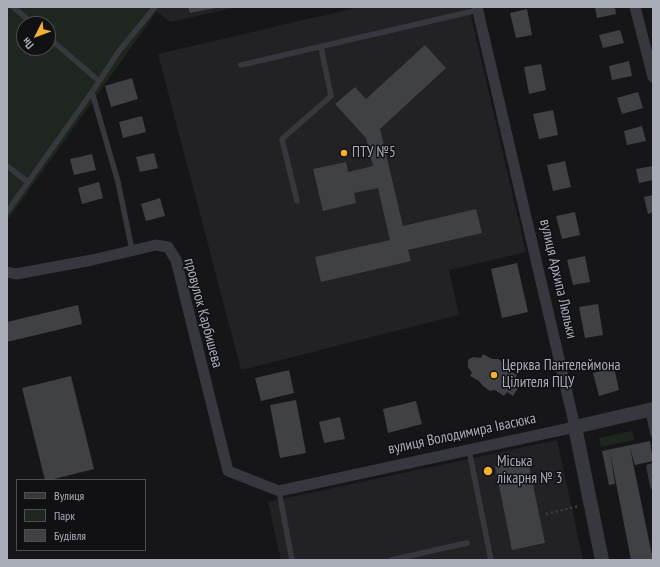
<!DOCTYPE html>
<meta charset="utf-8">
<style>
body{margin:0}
#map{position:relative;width:660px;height:567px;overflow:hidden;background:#161618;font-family:"PT Sans Narrow",sans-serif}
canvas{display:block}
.frame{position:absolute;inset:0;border:8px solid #a8adb8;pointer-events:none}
.legend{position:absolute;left:16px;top:479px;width:130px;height:72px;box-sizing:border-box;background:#111113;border:1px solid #4d4f55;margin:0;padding:5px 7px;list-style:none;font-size:12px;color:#a8adb8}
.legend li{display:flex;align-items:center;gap:8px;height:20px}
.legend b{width:20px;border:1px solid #4d4f55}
.north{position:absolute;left:16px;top:16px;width:40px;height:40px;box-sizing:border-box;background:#111113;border:1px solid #4d4f55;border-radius:50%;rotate:228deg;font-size:11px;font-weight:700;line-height:16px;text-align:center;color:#a8adb8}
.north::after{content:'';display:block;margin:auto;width:14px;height:18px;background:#f2b134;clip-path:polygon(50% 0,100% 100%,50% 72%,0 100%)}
</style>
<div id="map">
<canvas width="660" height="567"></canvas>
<div class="frame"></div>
<ul class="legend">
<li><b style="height:5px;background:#37383d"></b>Вулиця</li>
<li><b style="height:11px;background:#1e261f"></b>Парк</li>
<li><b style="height:11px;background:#404145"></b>Будівля</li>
</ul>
<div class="north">Пн</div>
</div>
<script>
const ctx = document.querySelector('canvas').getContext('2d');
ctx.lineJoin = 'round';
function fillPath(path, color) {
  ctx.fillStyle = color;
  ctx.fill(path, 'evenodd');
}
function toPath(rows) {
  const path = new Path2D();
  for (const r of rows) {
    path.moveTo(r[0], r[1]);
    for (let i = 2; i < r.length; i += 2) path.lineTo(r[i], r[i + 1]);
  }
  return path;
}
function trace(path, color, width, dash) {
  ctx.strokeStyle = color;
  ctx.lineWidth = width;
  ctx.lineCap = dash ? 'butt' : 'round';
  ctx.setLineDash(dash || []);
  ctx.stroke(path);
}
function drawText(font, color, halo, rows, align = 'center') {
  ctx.font = font + ' "PT Sans Narrow",sans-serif';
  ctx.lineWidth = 3;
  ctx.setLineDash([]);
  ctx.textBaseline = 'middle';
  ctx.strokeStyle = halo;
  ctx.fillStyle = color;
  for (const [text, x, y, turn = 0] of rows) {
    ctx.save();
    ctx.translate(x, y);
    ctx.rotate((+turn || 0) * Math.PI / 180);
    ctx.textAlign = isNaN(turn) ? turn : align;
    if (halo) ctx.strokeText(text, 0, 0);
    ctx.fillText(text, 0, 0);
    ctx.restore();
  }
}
fillPath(toPath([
 [160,7,238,7,170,22,156,11],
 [359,7,469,7,526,252,449,270,459,315,241,370,158,54],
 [557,440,583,560,281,560,268,502]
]), '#222225');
fillPath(toPath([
 [7,7,160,7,7,221],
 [24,24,48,24,48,48,24,48],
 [632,431,634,440,601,447,599,438]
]), '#1e261f');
fillPath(toPath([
 [188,7,216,7,216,8,190,13],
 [595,7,615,7,616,14,597,18],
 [527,9,532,35,516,38,510,13],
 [620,30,624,43,603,48,599,35],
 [425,45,446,68,380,129,403,226,476,209,482,233,408,250,411,261,321,282,315,257,390,240,378,188,354,193,356,203,323,211,313,169,346,162,348,172,373,166,366,138,335,104,355,87,366,99],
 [629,61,632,76,612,80,609,66],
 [541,64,546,90,529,94,524,67],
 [132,78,138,99,111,107,105,86],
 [638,92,643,108,622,114,617,98],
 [553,110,558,135,539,139,533,114],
 [142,116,146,132,123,138,119,122],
 [642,126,646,141,627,145,624,131],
 [154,153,158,168,140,172,136,157],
 [92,154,96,170,74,175,70,159],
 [565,161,571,187,553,191,547,165],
 [653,166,653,180,639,183,636,169],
 [99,182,103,198,82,204,78,188],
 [653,195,653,212,648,214,644,197],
 [160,198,165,216,146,221,141,204],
 [575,212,580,235,562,239,556,216],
 [585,256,590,282,573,285,567,260],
 [517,263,528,312,502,318,491,269],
 [598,304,603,335,585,338,579,307],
 [78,305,82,324,7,342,7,322],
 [483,354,492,359,498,359,506,364,507,369,517,375,515,379,522,382,513,396,507,392,504,396,495,390,490,391,483,386,479,381,470,376,472,373,468,367,468,360,473,357,481,358],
 [614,367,619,390,599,396,593,373],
 [289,370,294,393,261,401,255,378],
 [71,376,94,469,50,480,45,480,22,388],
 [296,400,306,453,280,458,270,405],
 [416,401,422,424,388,433,383,409],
 [340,417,345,439,324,443,319,422],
 [650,441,653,461,635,465,630,448,653,560,631,560,610,452,615,484,609,485,602,451],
 [528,460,545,543,512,550,495,466]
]), '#404145');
trace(toPath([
 [546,514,579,506]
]), '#3d3f44', 2.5, [2, 3]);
trace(toPath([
 [13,7,33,24],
 [48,37,99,81],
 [241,65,478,10],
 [92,92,118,182,132,250],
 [7,166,28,182],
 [297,201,282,139,331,96,321,47],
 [7,212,92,92,119,51,155,7],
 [648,411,653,434],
 [469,450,491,560],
 [653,466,649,467,653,487],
 [279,491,292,560],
 [391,560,467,543]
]), '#37383d', 5.5);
trace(toPath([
 [635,7,653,77],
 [7,272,16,274,92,260,156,245,168,247,176,260,228,471,279,491,575,427,477,7]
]), '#37383d', 11);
trace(toPath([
 [602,560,575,427,653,409]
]), '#37383d', 14);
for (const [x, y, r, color] of [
 [344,153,4,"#f2b134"],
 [494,375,4,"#f2b134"],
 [488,471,5,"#f2b134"]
]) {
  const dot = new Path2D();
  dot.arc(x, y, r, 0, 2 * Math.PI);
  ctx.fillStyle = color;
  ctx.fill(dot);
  trace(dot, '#111113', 1.5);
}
drawText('15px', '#a8adb8', '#111113', [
 ["ПТУ №5",352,153],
 ["Церква Пантелеймона",502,366],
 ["Цілителя ПЦУ",502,383],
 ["Міська",497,462],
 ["лікарня № 3",497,479]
], 'left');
drawText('15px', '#a8adb8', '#111113', [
 ["вулиця Архипа Люльки",558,279,77],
 ["провулок Карбишева",203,313,75],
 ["вулиця Володимира Івасюка",462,434,-12]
]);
</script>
